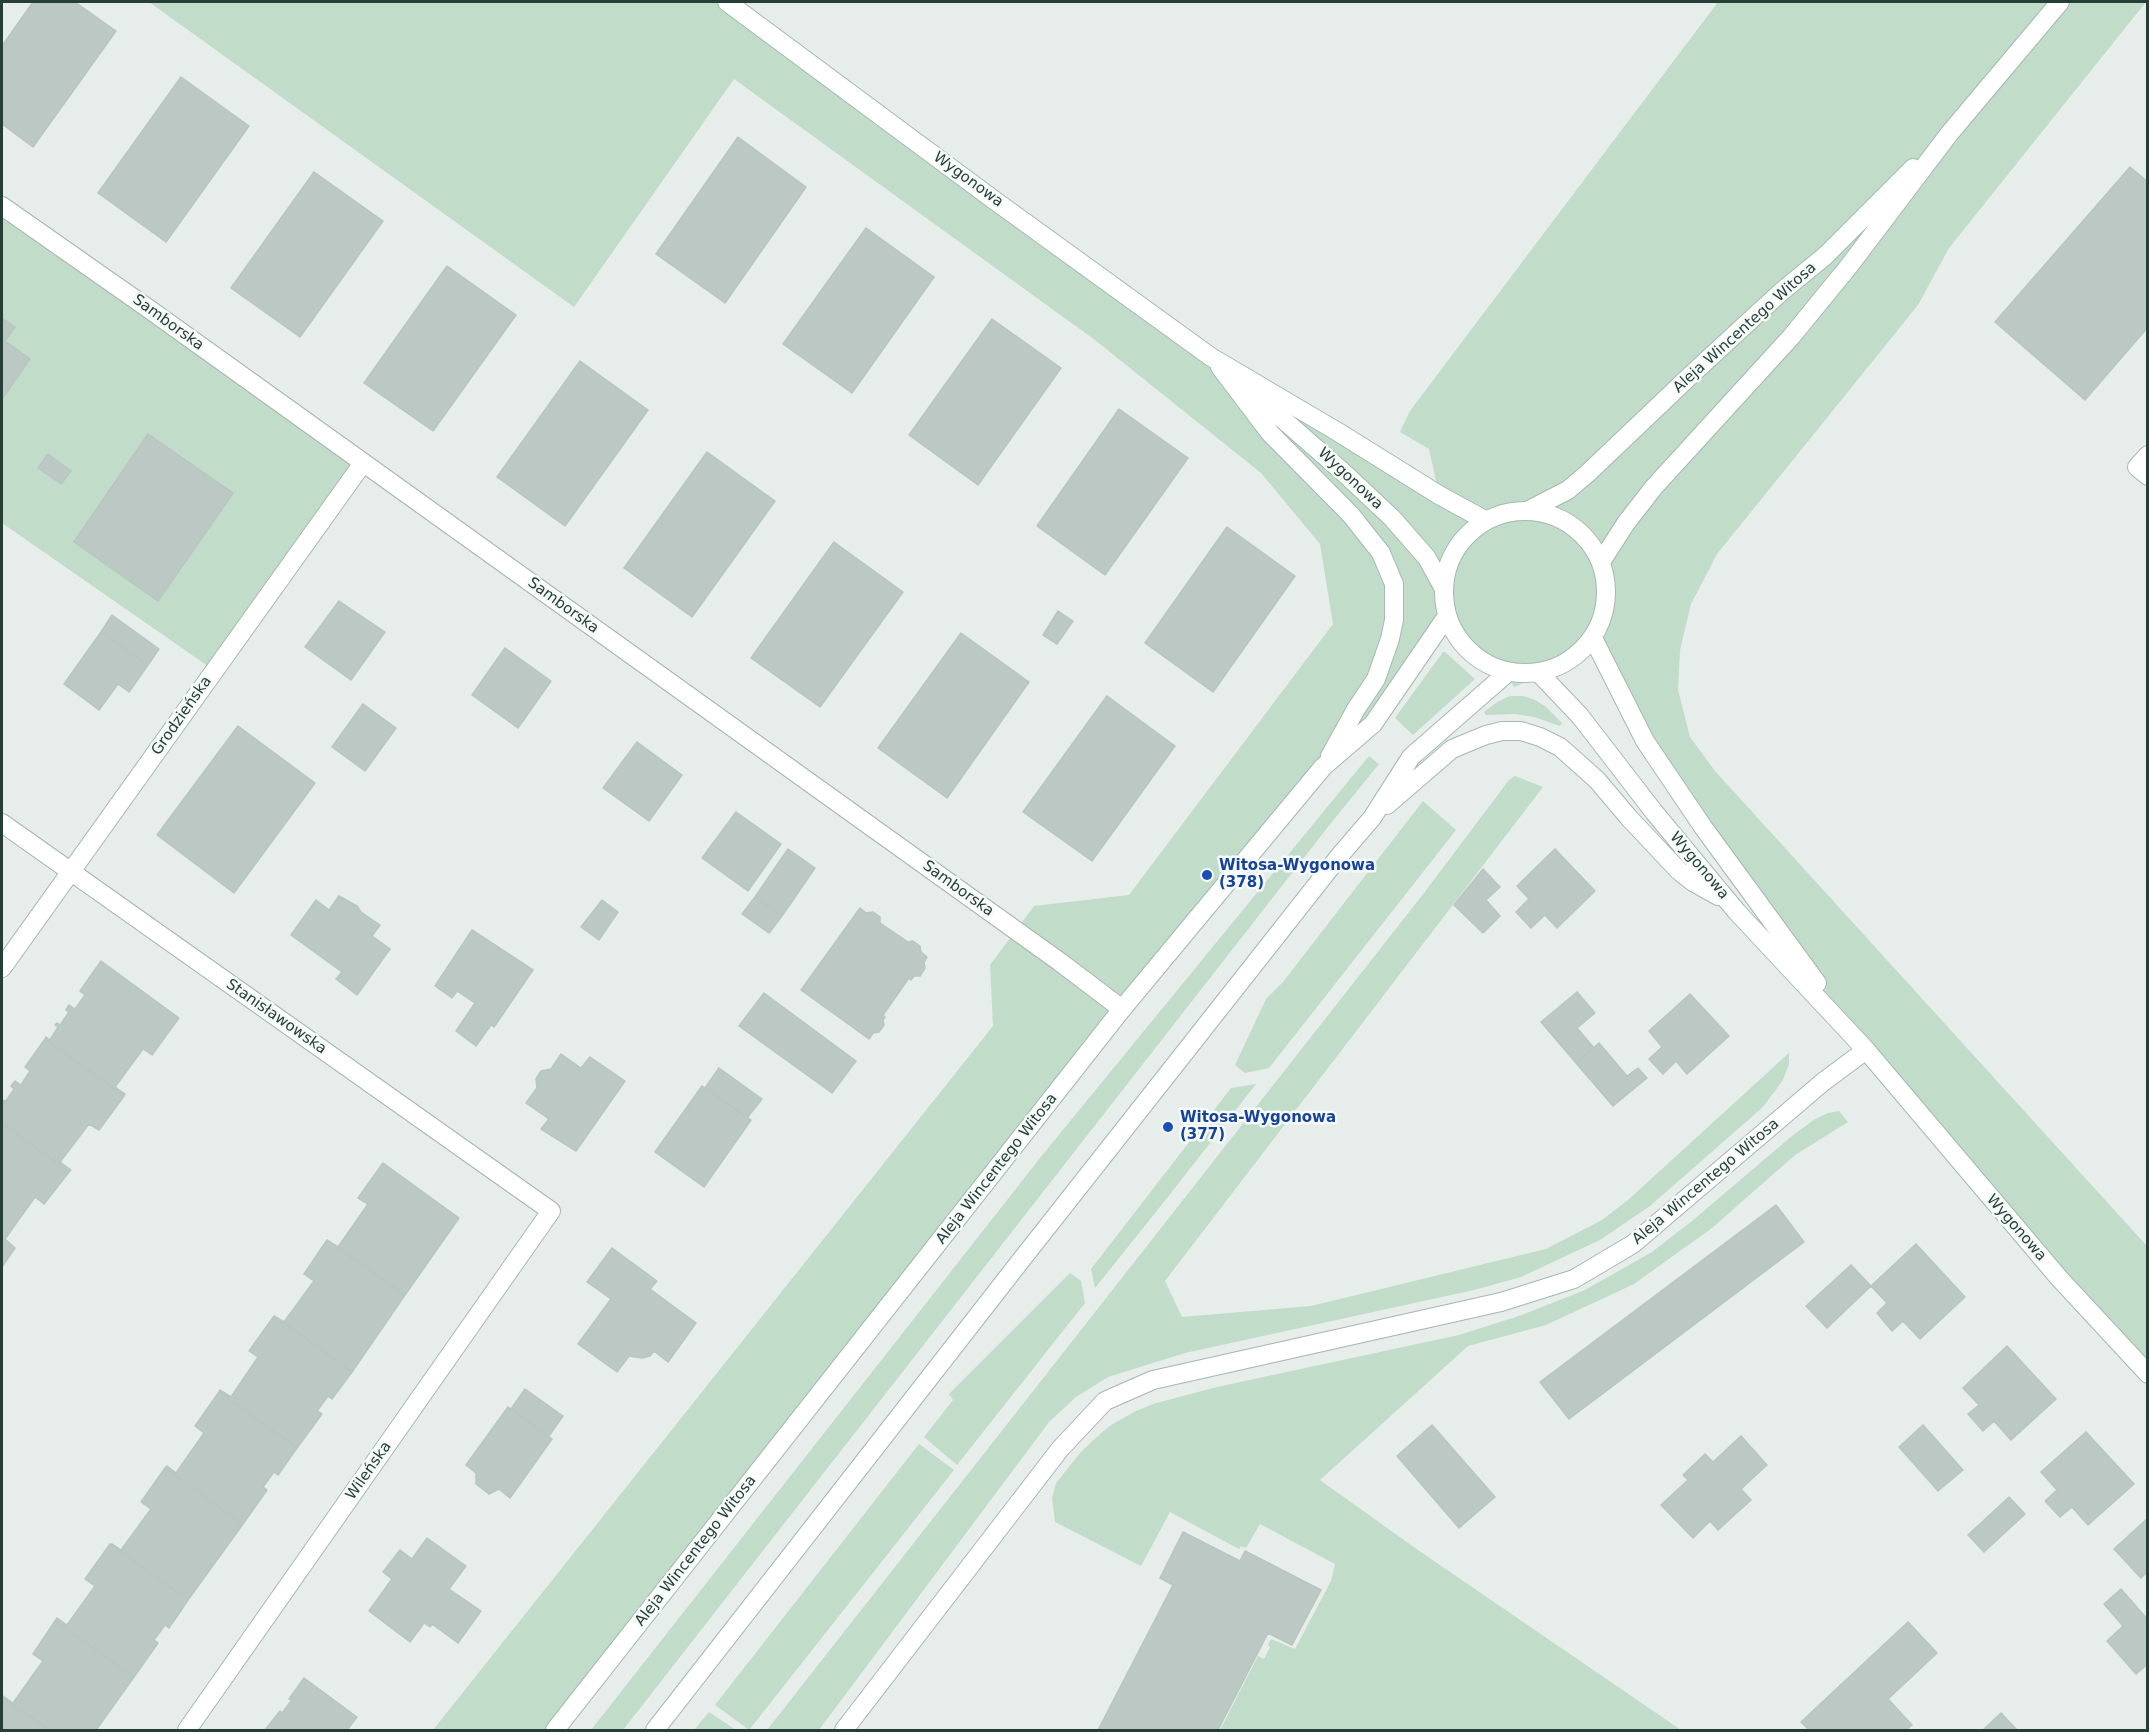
<!DOCTYPE html>
<meta charset="utf-8">
<style>
body{margin:0}
#map{position:relative;width:2149px;height:1732px;overflow:hidden;background:#e6edea;font-family:"DejaVu Sans",sans-serif}
canvas{display:block}
.frame{position:absolute;inset:0;border:3px solid #263e38;pointer-events:none}
</style>
<div id="map">
<canvas width="2149" height="1732"></canvas>
<div class="frame"></div>
</div>
<script>
const ctx = document.querySelector('canvas').getContext('2d');
ctx.lineJoin = 'round';
function fillPath(path, color) {
  ctx.fillStyle = color;
  ctx.fill(path, 'evenodd');
}
function toPath(rows) {
  const path = new Path2D();
  for (const r of rows) {
    if (r.length === 3) {
      path.moveTo(r[0] + r[2], r[1]);
      path.arc(r[0], r[1], r[2], 0, 2 * Math.PI);
      continue;
    }
    path.moveTo(r[0], r[1]);
    for (let i = 2; i < r.length; i += 2) path.lineTo(r[i], r[i + 1]);
  }
  return path;
}
function trace(path, color, width, dash) {
  ctx.strokeStyle = color;
  ctx.lineWidth = width;
  ctx.lineCap = dash ? 'butt' : 'round';
  ctx.setLineDash(dash || []);
  ctx.stroke(path);
}
function drawText(font, color, halo, rows, align = 'center') {
  ctx.font = font + ' "DejaVu Sans",sans-serif';
  ctx.lineWidth = 5;
  ctx.setLineDash([]);
  ctx.textBaseline = 'middle';
  ctx.strokeStyle = halo;
  ctx.fillStyle = color;
  for (const [text, x, y, turn = 0] of rows) {
    ctx.save();
    ctx.translate(x, y);
    ctx.rotate((+turn || 0) * Math.PI / 180);
    ctx.textAlign = isNaN(turn) ? turn : align;
    if (halo) ctx.strokeText(text, 0, 0);
    ctx.fillText(text, 0, 0);
    ctx.restore();
  }
}
fillPath(toPath([
 [149,2,727,2,1211,357,1439,494,1429,449,1400,432,1410,411,1718,2,2146,2,1949,248,1918,305,1717,554,1691,604,1680,650,1678,690,1690,737,1715,771,2147,1246,2147,1374,1866,1050,1703,827,1593,638,1580,652,1559,667,1514,687,1506,674,1479,658,1460,641,1447,617,1373,724,1323,767,555,1730,433,1730,993,1026,990,965,1034,906,1129,895,1333,624,1320,544,1261,473,1095,340,734,79,574,307],
 [2,206,363,463,215,671,2,523],
 [1443,652,1445,652,1475,679,1413,735,1395,718],
 [1510,696,1523,696,1533,699,1545,706,1562,723,1560,726,1534,717,1515,714,1486,715,1484,712,1497,702],
 [1369,756,1379,764,1331,823,623,1730,591,1730,1044,1153],
 [1515,776,1543,787,1165,1281,1182,1317,1311,1306,1546,1249,1602,1220,1628,1200,1789,1053,1789,1064,1783,1080,1763,1107,1650,1206,1600,1240,1521,1277,1474,1290,1185,1353,1108,1377,1076,1397,1049,1422,819,1730,767,1730,1424,893,1509,780],
 [1423,801,1456,830,1269,1068,1245,1073,1235,1065,1266,999,1283,982],
 [1256,1084,1171,1193,1095,1288,1091,1269,1231,1088],
 [1839,1111,1848,1122,1795,1155,1712,1228,1634,1284,1546,1325,1468,1346,1320,1480,1415,1548,1681,1730,1220,1730,1258,1656,1264,1659,1270,1647,1268,1645,1271,1639,1295,1649,1331,1581,1335,1564,1260,1524,1246,1548,1241,1546,1239,1549,1170,1512,1141,1566,1055,1522,1052,1498,1056,1483,1081,1452,1100,1434,1111,1425,1134,1412,1153,1404,1217,1387,1459,1335,1522,1315,1585,1290,1652,1252,1692,1221,1792,1136,1815,1119,1828,1113],
 [1070,1273,1081,1281,1085,1303,957,1465,924,1437,953,1400,949,1394],
 [919,1444,954,1470,749,1730,715,1705],
 [709,1712,736,1730,694,1730]
]), '#c1dcc9');
const building = toPath([
 [33,2,75,2,116,31,33,147,2,124,2,46,33,2],
 [181,77,249,126,166,242,98,193,181,77],
 [738,137,806,187,725,303,656,254,738,137],
 [2130,167,2148,182,2148,327,2085,400,1995,322,2130,167],
 [314,172,383,221,300,337,231,288,314,172],
 [866,228,934,277,852,393,783,344,866,228],
 [447,266,516,315,433,431,364,383,447,266],
 [2,318,15,327,5,341,30,359,2,399,2,318],
 [992,319,1061,368,978,485,909,435,992,319],
 [580,361,648,410,565,526,497,477,580,361],
 [1119,409,1188,458,1105,575,1037,526,1119,409],
 [148,434,233,493,158,601,74,542,148,434],
 [707,452,775,501,692,617,624,568,707,452],
 [48,454,71,471,61,484,38,468,48,454],
 [1227,527,1295,576,1213,692,1145,643,1227,527],
 [834,542,903,592,820,707,751,658,834,542],
 [339,601,385,632,351,680,305,647,339,601],
 [1058,611,1073,621,1057,644,1043,635,1058,611],
 [112,615,159,649,148,665,101,632,112,615],
 [101,632,148,665,129,692,118,684,99,710,64,684,101,632],
 [961,633,1029,682,947,798,878,748,961,633],
 [505,648,551,681,518,728,472,695,505,648],
 [1107,696,1175,746,1092,861,1023,812,1107,696],
 [363,704,396,728,365,771,332,747,363,704],
 [238,726,315,783,234,893,157,835,238,726],
 [637,742,682,775,649,821,603,788,637,742],
 [736,812,781,844,748,891,702,858,736,812],
 [788,849,815,868,782,916,755,897,788,849],
 [1555,849,1595,891,1557,928,1545,915,1531,928,1516,912,1529,899,1517,886,1555,849],
 [1483,869,1500,887,1486,900,1500,916,1483,933,1454,905,1483,869],
 [339,896,357,906,361,912,380,925,372,936,390,949,357,995,336,979,342,972,291,935,316,900,329,910,339,896],
 [755,897,782,916,769,933,742,914,755,897],
 [602,900,618,912,599,940,581,927,602,900],
 [860,908,866,913,873,912,880,917,880,923,908,942,913,941,920,946,921,952,927,957,924,963,925,968,920,976,914,976,911,980,909,978,883,1015,885,1017,883,1020,884,1025,879,1032,873,1033,869,1039,801,990,860,908],
 [472,930,533,970,494,1027,491,1025,476,1046,456,1031,475,1003,457,991,452,998,435,986,472,930],
 [101,961,179,1018,152,1055,143,1049,115,1087,125,1094,124,1096,45,1039,46,1037,50,1040,58,1027,55,1025,57,1023,60,1025,69,1012,66,1010,69,1005,75,1009,85,995,80,991,101,961],
 [1577,992,1595,1013,1577,1028,1594,1048,1576,1063,1541,1022,1577,992],
 [764,993,856,1061,832,1093,739,1026,764,993],
 [1690,994,1729,1036,1687,1074,1676,1061,1663,1074,1649,1059,1662,1047,1649,1031,1690,994],
 [45,1039,124,1096,99,1130,89,1124,60,1162,71,1170,69,1172,2,1123,2,1107,4,1103,2,1100,6,1101,14,1089,11,1086,15,1081,21,1085,30,1071,25,1067,45,1039],
 [1599,1043,1627,1076,1638,1068,1647,1078,1613,1106,1576,1063,1599,1043],
 [561,1054,581,1068,590,1057,625,1081,576,1151,541,1129,549,1119,526,1103,537,1088,536,1079,541,1071,551,1069,561,1054],
 [719,1068,762,1099,747,1118,705,1088,719,1068],
 [702,1086,751,1120,704,1187,655,1152,702,1086],
 [2,1123,69,1172,44,1204,35,1197,5,1239,15,1248,2,1238,2,1123],
 [383,1163,459,1218,405,1295,327,1240,338,1247,368,1204,358,1198,383,1163],
 [1776,1205,1804,1242,1569,1419,1540,1382,1776,1205],
 [2,1238,15,1248,2,1267,2,1238],
 [327,1240,405,1295,352,1372,274,1316,284,1322,314,1281,304,1274,327,1240],
 [1916,1244,1965,1297,1920,1339,1903,1321,1892,1331,1877,1313,1887,1303,1871,1286,1916,1244],
 [612,1248,657,1281,650,1289,696,1323,668,1362,654,1351,650,1356,642,1358,629,1356,617,1372,578,1344,611,1299,587,1282,612,1248],
 [1851,1265,1871,1286,1827,1328,1806,1306,1851,1265],
 [274,1316,352,1372,332,1399,328,1396,317,1411,322,1414,297,1448,219,1392,220,1390,231,1397,258,1357,249,1351,274,1316],
 [2007,1346,2056,1399,2011,1440,1994,1421,1983,1431,1968,1414,1979,1405,1963,1388,2007,1346],
 [525,1389,563,1416,549,1436,511,1409,525,1389],
 [219,1392,297,1448,278,1475,274,1472,263,1487,267,1490,243,1524,165,1468,167,1466,176,1473,204,1433,195,1426,219,1392],
 [508,1407,552,1439,510,1498,499,1489,489,1494,476,1484,476,1473,466,1465,508,1407],
 [1432,1425,1495,1497,1459,1528,1397,1456,1432,1425],
 [1923,1425,1963,1470,1938,1491,1899,1447,1923,1425],
 [2086,1432,2134,1484,2088,1525,2072,1507,2060,1517,2045,1501,2057,1490,2041,1472,2086,1432],
 [1741,1436,1767,1465,1741,1489,1751,1500,1718,1530,1710,1521,1693,1538,1661,1505,1688,1480,1683,1475,1705,1454,1713,1462,1741,1436],
 [165,1468,243,1524,188,1600,110,1544,112,1544,121,1550,151,1509,141,1502,165,1468],
 [2009,1497,2025,1514,1984,1552,1968,1535,2009,1497],
 [2148,1518,2148,1571,2141,1578,2114,1549,2148,1518],
 [1183,1532,1240,1561,1245,1551,1321,1590,1292,1645,1268,1633,1218,1730,1098,1730,1173,1585,1160,1578,1183,1532],
 [427,1538,466,1566,449,1589,481,1611,458,1643,432,1624,430,1627,424,1623,410,1642,369,1611,392,1579,383,1572,400,1550,412,1559,427,1538],
 [110,1544,188,1600,169,1628,165,1625,154,1640,158,1643,134,1677,55,1621,57,1618,67,1625,95,1586,85,1579,110,1544],
 [2121,1589,2148,1620,2148,1664,2136,1674,2107,1641,2123,1626,2104,1604,2121,1589],
 [55,1621,134,1677,96,1730,49,1730,2,1697,3,1696,13,1703,43,1661,33,1654,55,1621],
 [1908,1622,1937,1653,1888,1699,1912,1725,1906,1730,1809,1730,1801,1722,1908,1622],
 [304,1678,357,1717,347,1730,265,1730,280,1711,282,1713,292,1700,289,1699,304,1678],
 [2,1697,49,1730,2,1730,2,1697],
 [2001,1713,2017,1730,1983,1730,2001,1713]
]);
fillPath(building, '#bbc8c3');
trace(building, '#b8c6c1', 1.5);
const lane = toPath([
 [2148,455,2137,467,2148,476]
]);
const street = toPath([
 [2,206,149,309,1060,962,1122,1009],
 [2,823,551,1211,187,1730],
 [2,968,363,463],
 [844,1730,1060,1449,1105,1401,1153,1380,1501,1302,1574,1279,1633,1244,1823,1082,1866,1050]
]);
const secondary = toPath([
 [727,2,994,200,1211,357,1338,432,1439,495,1483,519],
 [1220,367,1270,433,1351,515,1381,553,1394,584,1394,620,1390,639,1376,679,1356,709,1330,756],
 [1246,387,1343,472,1392,518,1427,558,1444,589],
 [1531,509,1568,490,1588,473,1692,374,1781,292,1825,256,1913,168],
 [1525,592,81],
 [1601,562,1626,523,1654,487,1791,337,1849,266,1949,134,2060,2],
 [1593,638,1645,741,1703,827,1817,983],
 [1540,674,1580,716,1654,812,1737,912,1866,1050,2059,1278,2148,1374],
 [1387,805,1452,749,1486,735,1502,731,1521,731,1540,737,1560,747,1578,763,1597,780,1630,819,1679,871,1693,882,1718,896],
 [555,1730,1122,1009,1323,767,1373,724,1447,616],
 [655,1730,1022,1259,1341,854,1372,818,1411,757,1506,674]
]);
trace(lane, '#a9b5b1', 20);
trace(street, '#a9b5b1', 20);
trace(secondary, '#a5b8b2', 20);
trace(lane, '#fff', 18);
trace(street, '#fff', 18);
trace(secondary, '#fff', 18);
for (const [x, y, r, color] of [
 [1207,875,6,"#1a4fb4"],
 [1168,1127,6,"#1a4fb4"]
]) {
  const dot = new Path2D();
  dot.arc(x, y, r, 0, 2 * Math.PI);
  ctx.fillStyle = color;
  ctx.fill(dot);
  trace(dot, '#f6faf8', 2);
}
drawText('15px', '#263e38', '#f6faf8', [
 ["Wygonowa",968,180,36],
 ["Samborska",168,323,36],
 ["Aleja Wincentego Witosa",1745,328,-42],
 ["Wygonowa",1350,479,43],
 ["Samborska",563,606,36],
 ["Grodzieńska",182,716,-55],
 ["Wygonowa",1699,866,50],
 ["Samborska",958,889,36],
 ["Stanisławowska",276,1017,35],
 ["Aleja Wincentego Witosa",997,1169,-52],
 ["Aleja Wincentego Witosa",1706,1182,-40],
 ["Wygonowa",2016,1228,49],
 ["Wileńska",369,1471,-55],
 ["Aleja Wincentego Witosa",696,1551,-52]
]);
drawText('bold 15px', '#164399', '#f6faf8', [
 ["Witosa-Wygonowa",1219,866],
 ["(378)",1219,883],
 ["Witosa-Wygonowa",1180,1118],
 ["(377)",1180,1135]
], 'left');
</script>
